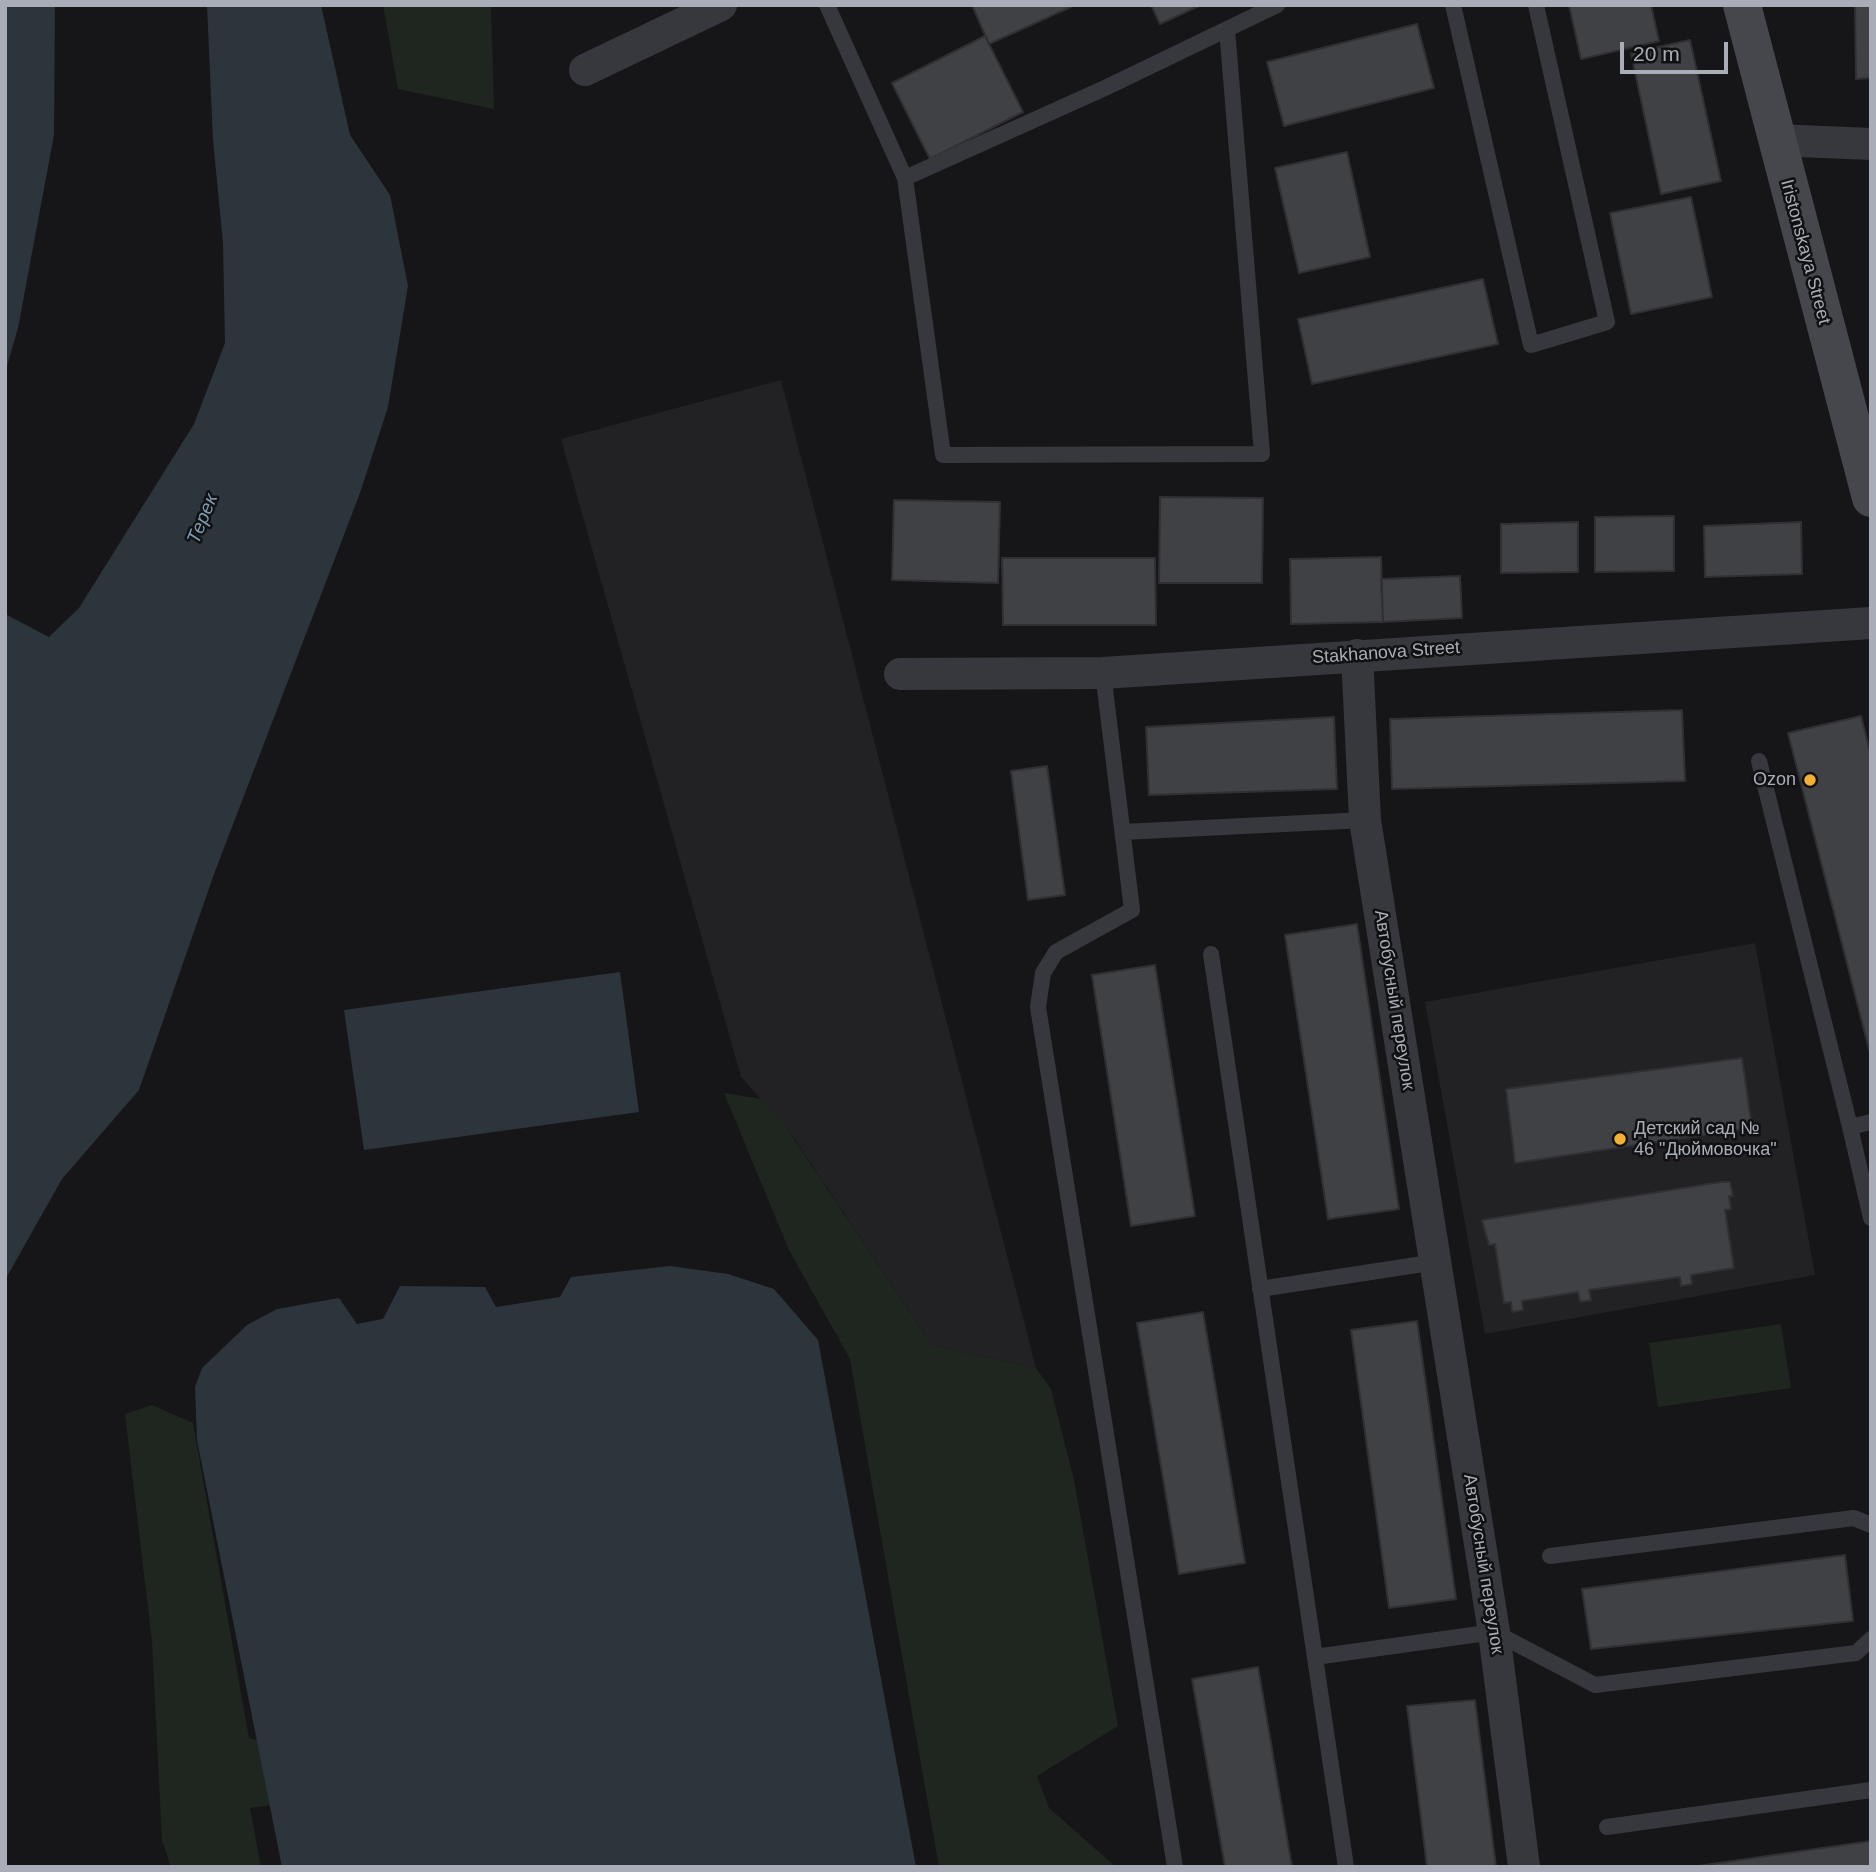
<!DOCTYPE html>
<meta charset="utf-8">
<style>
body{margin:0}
#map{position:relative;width:1876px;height:1872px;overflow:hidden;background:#161618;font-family:Helvetica,sans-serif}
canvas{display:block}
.frame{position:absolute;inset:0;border:7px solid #a8adb8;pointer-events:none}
.scale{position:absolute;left:1620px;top:42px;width:108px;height:32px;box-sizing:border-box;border:4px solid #a8adb8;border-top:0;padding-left:9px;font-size:21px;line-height:24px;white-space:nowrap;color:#a8adb8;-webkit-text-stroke:5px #111113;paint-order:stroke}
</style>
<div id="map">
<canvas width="1876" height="1872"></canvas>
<div class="frame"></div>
<div class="scale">20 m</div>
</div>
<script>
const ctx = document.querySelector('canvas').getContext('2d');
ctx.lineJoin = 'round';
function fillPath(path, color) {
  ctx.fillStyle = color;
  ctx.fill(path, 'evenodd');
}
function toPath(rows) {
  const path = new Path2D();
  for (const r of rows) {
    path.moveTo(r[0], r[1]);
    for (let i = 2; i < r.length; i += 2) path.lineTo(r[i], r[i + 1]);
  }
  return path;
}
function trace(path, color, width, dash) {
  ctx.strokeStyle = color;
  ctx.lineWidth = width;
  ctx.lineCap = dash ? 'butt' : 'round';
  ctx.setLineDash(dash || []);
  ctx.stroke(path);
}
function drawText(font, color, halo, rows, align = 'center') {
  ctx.font = font + ' Helvetica,sans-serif';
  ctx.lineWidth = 5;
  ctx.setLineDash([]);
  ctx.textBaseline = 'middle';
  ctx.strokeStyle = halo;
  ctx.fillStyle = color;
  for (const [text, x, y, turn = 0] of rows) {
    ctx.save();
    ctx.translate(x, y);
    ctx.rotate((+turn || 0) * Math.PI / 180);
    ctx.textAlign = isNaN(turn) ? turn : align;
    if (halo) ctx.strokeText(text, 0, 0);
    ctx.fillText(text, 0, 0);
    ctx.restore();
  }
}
fillPath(toPath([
 [781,380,1036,1368,932,1345,792,1135,741,1077,561,439],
 [1755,943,1815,1275,1485,1334,1425,1002]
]), '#222225');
fillPath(toPath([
 [383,5,491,5,494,109,398,89],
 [724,1093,762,1099,784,1124,932,1345,1036,1368,1051,1389,1074,1480,1118,1726,1037,1776,1049,1808,1116,1867,939,1867,850,1359,789,1250],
 [1781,1324,1791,1388,1658,1407,1649,1343],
 [152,1405,193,1423,249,1738,274,1745,273,1805,250,1808,261,1867,171,1867,162,1840,152,1642,125,1414]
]), '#1e261f');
fillPath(toPath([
 [5,5,55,5,54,135,18,328,5,373],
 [207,5,321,5,350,135,390,195,408,286,388,407,360,493,214,874,139,1090,62,1179,5,1280,5,614,49,637,79,608,194,424,225,343,223,243,213,140],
 [620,972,639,1112,364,1150,344,1010],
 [670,1266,728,1274,774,1289,818,1340,916,1867,282,1867,197,1440,195,1387,202,1368,247,1325,277,1309,339,1298,357,1324,383,1319,400,1286,485,1287,496,1307,560,1297,571,1277]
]), '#2c353c');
const building = toPath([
 [972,5,1075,5,989,44,972,5],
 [1151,5,1201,5,1160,24,1151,5],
 [1569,5,1651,5,1659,41,1581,59,1569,5],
 [1855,5,1871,5,1871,78,1856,79,1855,5],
 [1417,24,1434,88,1284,126,1267,62,1417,24],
 [985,36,1023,112,930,159,892,83,985,36],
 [1690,40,1721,181,1661,194,1631,53,1690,40],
 [1347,152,1370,257,1299,273,1275,168,1347,152],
 [1691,197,1712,297,1631,314,1610,213,1691,197],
 [1483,279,1498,344,1312,384,1298,319,1483,279],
 [1160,497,1263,498,1262,583,1159,583,1160,497],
 [894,500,1000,502,998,583,892,580,894,500],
 [1674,516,1674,571,1595,572,1595,517,1674,516],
 [1578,522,1578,572,1501,573,1501,524,1578,522],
 [1801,522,1802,574,1705,577,1704,526,1801,522],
 [1381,557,1383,622,1291,624,1290,559,1381,557],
 [1002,558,1155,558,1156,625,1003,625,1002,558],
 [1460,576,1462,618,1383,622,1381,579,1460,576],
 [1682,710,1685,781,1392,789,1390,719,1682,710],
 [1861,716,1871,756,1871,1057,1788,733,1861,716],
 [1334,717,1337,789,1149,795,1146,727,1334,717],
 [1047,766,1065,895,1028,900,1011,771,1047,766],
 [1357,924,1399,1209,1328,1219,1285,935,1357,924],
 [1155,965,1195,1216,1131,1226,1092,975,1155,965],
 [1742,1058,1752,1128,1515,1163,1506,1089,1742,1058],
 [1721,1182,1730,1182,1733,1196,1729,1196,1731,1209,1725,1210,1734,1268,1691,1275,1692,1284,1681,1286,1680,1277,1589,1290,1591,1300,1580,1302,1578,1292,1522,1301,1523,1310,1512,1312,1511,1302,1504,1303,1495,1244,1489,1245,1482,1220,1721,1182],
 [1203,1312,1245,1563,1179,1574,1137,1323,1203,1312],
 [1417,1321,1456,1599,1389,1608,1351,1330,1417,1321],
 [1845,1555,1853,1621,1591,1649,1582,1589,1845,1555],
 [1258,1667,1292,1867,1225,1867,1192,1679,1258,1667],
 [1475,1700,1496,1867,1427,1867,1407,1706,1475,1700],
 [1871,1841,1871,1867,1691,1867,1871,1841]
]);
fillPath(building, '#404145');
trace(building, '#303034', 2);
trace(toPath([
 [827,5,905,178,943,455,1262,454,1227,29],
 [1453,5,1531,345,1607,322,1536,5],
 [905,178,1105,88,1277,5],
 [1103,673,1132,910,1056,952,1043,973,1038,1007,1175,1867],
 [1759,761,1850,1127],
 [1123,832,1365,820],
 [1211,954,1346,1867],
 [1871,1122,1850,1127,1871,1218],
 [1260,1289,1436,1262],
 [1550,1556,1854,1518,1871,1525],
 [1315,1657,1494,1632,1595,1685,1856,1653,1871,1639],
 [1607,1827,1871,1790]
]), '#37383d', 16);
trace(toPath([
 [585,70,721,5],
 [1775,140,1871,144],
 [1357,655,1365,820,1494,1632,1524,1867],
 [900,674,1103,673,1871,623]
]), '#37383d', 32);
trace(toPath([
 [1742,5,1871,498]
]), '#45474d', 38);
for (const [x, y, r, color] of [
 [1810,780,7,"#f2b134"],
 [1620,1139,7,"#f2b134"]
]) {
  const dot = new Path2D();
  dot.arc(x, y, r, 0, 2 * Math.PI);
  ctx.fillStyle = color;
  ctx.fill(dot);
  trace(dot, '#111113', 2.5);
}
drawText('18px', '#a8adb8', '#111113', [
 ["Iristonskaya Street",1805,252,75],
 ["Stakhanova Street",1386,653,-4],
 ["Автобусный переулок",1394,1000,81],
 ["Автобусный переулок",1483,1564,81]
]);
drawText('18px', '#a8adb8', '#111113', [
 ["Ozon",1796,780],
 ["Детский сад №",1634,1129,"left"],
 ["46 \"Дюймовочка\"",1634,1150,"left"]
], 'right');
drawText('italic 19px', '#7f9bb3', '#111113', [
 ["Терек",203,519,-68]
]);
</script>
